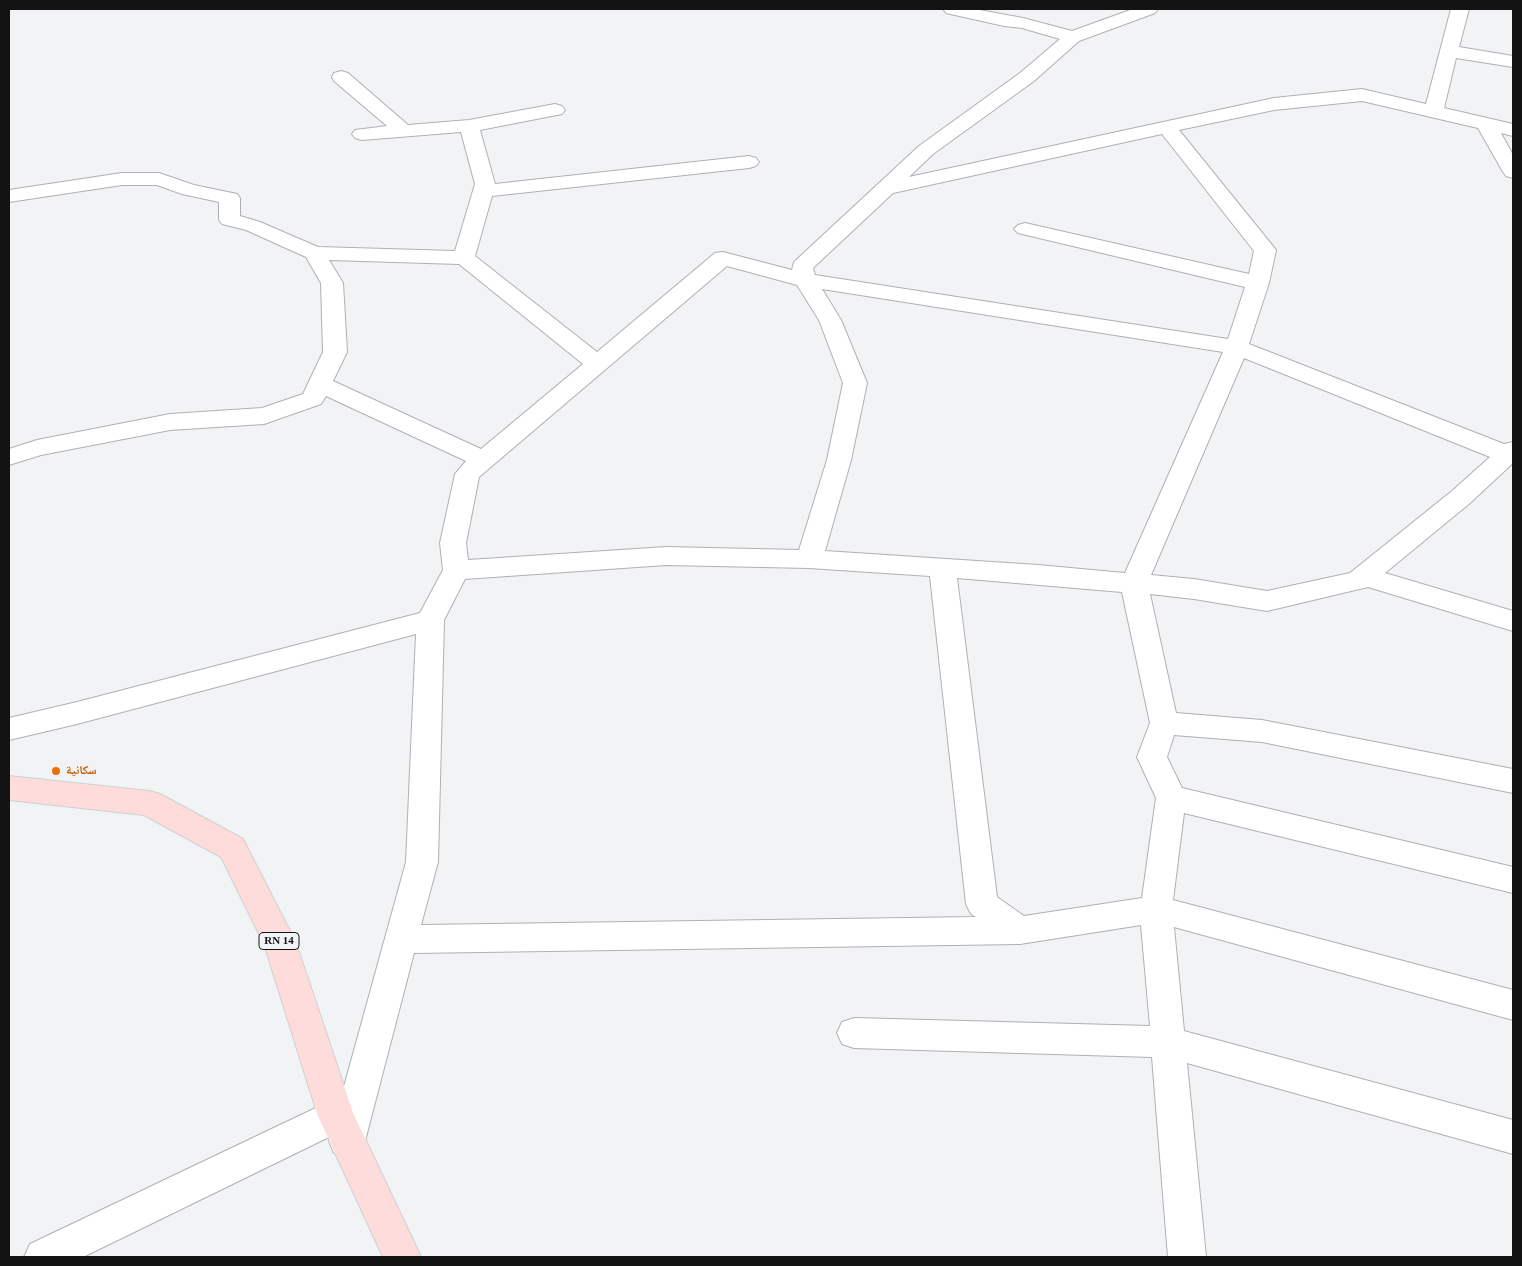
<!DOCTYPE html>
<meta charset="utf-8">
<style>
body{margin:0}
#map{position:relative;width:1522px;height:1266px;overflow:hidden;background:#f2f3f5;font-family:"Times New Roman",serif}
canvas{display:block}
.frame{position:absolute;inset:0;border:10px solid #131314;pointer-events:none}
</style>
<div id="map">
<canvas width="1522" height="1266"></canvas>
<div class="frame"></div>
</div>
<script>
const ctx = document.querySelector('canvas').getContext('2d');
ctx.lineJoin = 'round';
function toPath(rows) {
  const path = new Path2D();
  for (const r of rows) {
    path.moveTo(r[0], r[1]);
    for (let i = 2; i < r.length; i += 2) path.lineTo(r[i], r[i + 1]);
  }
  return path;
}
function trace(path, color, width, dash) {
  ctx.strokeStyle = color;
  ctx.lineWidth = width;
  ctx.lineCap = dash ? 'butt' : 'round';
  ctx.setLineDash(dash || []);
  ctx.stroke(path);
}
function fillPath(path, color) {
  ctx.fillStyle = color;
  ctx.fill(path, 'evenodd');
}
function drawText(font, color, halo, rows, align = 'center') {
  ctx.font = font + ' "Times New Roman","Noto Naskh Arabic",serif';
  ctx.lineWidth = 4;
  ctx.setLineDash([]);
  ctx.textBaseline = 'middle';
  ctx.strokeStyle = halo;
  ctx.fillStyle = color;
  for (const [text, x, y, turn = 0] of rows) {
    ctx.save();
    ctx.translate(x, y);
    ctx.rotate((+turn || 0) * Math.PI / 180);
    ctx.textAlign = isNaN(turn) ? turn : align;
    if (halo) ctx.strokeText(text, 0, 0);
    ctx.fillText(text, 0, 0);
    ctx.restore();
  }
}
const minor = toPath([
 [943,9,974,9,1023,18,1072,31,1133,9,1158,9,1155,13,1079,41,1034,81,933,154,909,177,1274,98,1362,89,1426,104,1451,9,1469,9,1459,47,1513,56,1513,67,1456,58,1444,108,1513,124,1513,136,1501,133,1513,155,1513,178,1506,176,1503,172,1478,128,1362,101,1274,110,1179,130,1276,250,1269,283,1249,344,1504,444,1513,442,1513,463,1470,503,1385,573,1513,611,1513,631,1368,587,1267,611,1194,599,1150,594,1176,713,1262,720,1513,769,1513,793,1262,742,1174,735,1167,757,1182,788,1513,867,1513,893,1184,813,1173,900,1513,990,1513,1020,1174,927,1184,1031,1513,1120,1513,1154,1187,1063,1206,1257,1168,1257,1152,1057,854,1048,842,1044,837,1033,842,1022,854,1018,1150,1026,1141,925,1020,944,414,953,365,1141,360,1153,347,1158,334,1153,329,1141,331,1136,83,1257,24,1257,30,1244,324,1104,336,1100,340,1101,406,862,416,634,77,724,9,740,9,718,77,702,420,613,443,570,440,543,455,474,466,461,326,396,321,404,264,424,170,430,41,455,9,465,9,449,37,440,170,414,262,408,303,394,323,352,321,283,306,257,246,230,222,224,219,220,219,202,182,194,157,185,122,185,9,202,9,190,122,173,159,173,194,185,237,194,240,198,240,216,260,222,318,247,455,251,475,184,461,132,362,140,355,138,352,134,355,130,387,126,334,81,332,77,334,73,341,71,348,73,408,125,469,120,555,104,562,106,565,110,562,114,480,130,495,184,749,156,756,158,759,162,756,166,749,168,492,196,475,256,597,352,715,253,723,252,792,270,794,262,919,146,1020,73,1060,39,1022,28,1004,26,946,13,943,9],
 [1162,134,1254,251,1249,274,1025,223,1018,225,1014,229,1018,233,1245,287,1228,339,815,275,813,268,893,193,1162,134],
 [329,260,459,264,583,364,481,449,333,381,347,352,343,283,329,260],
 [727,266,797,285,819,320,843,383,827,460,799,550,666,547,468,560,466,543,479,477,727,266],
 [822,289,1223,352,1125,573,1038,565,825,551,851,460,867,383,841,320,822,289],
 [1244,358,1490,457,1452,491,1350,573,1267,591,1194,579,1151,575,1244,358],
 [666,565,809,568,930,576,966,904,971,914,976,917,421,925,438,862,444,620,465,579,666,565],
 [957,578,1122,592,1150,723,1137,757,1156,798,1142,898,1024,916,997,897,957,578]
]);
const primary = toPath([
 [9,776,149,791,160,794,243,839,296,943,353,1113,421,1257,383,1257,318,1116,264,944,221,857,144,815,9,800,9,776]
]);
trace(minor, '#afb0b3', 2);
trace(primary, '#d0d0d0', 2);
fillPath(minor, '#fff');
fillPath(primary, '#fddcdb');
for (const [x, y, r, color] of [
 [56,771,5,"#e8710a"]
]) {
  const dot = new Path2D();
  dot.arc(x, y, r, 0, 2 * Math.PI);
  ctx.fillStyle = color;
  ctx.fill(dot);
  trace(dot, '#f2f3f5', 2);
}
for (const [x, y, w] of [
 [279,941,40]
]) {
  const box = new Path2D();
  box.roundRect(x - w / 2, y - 8.5, w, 17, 4);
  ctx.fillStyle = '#f2f3f5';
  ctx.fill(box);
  trace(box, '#131314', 1);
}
drawText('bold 11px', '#131314', null, [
 ["RN 14",279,941]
]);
drawText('bold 12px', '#c56008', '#f2f3f5', [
 ["سكانية",66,771]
], 'left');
</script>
